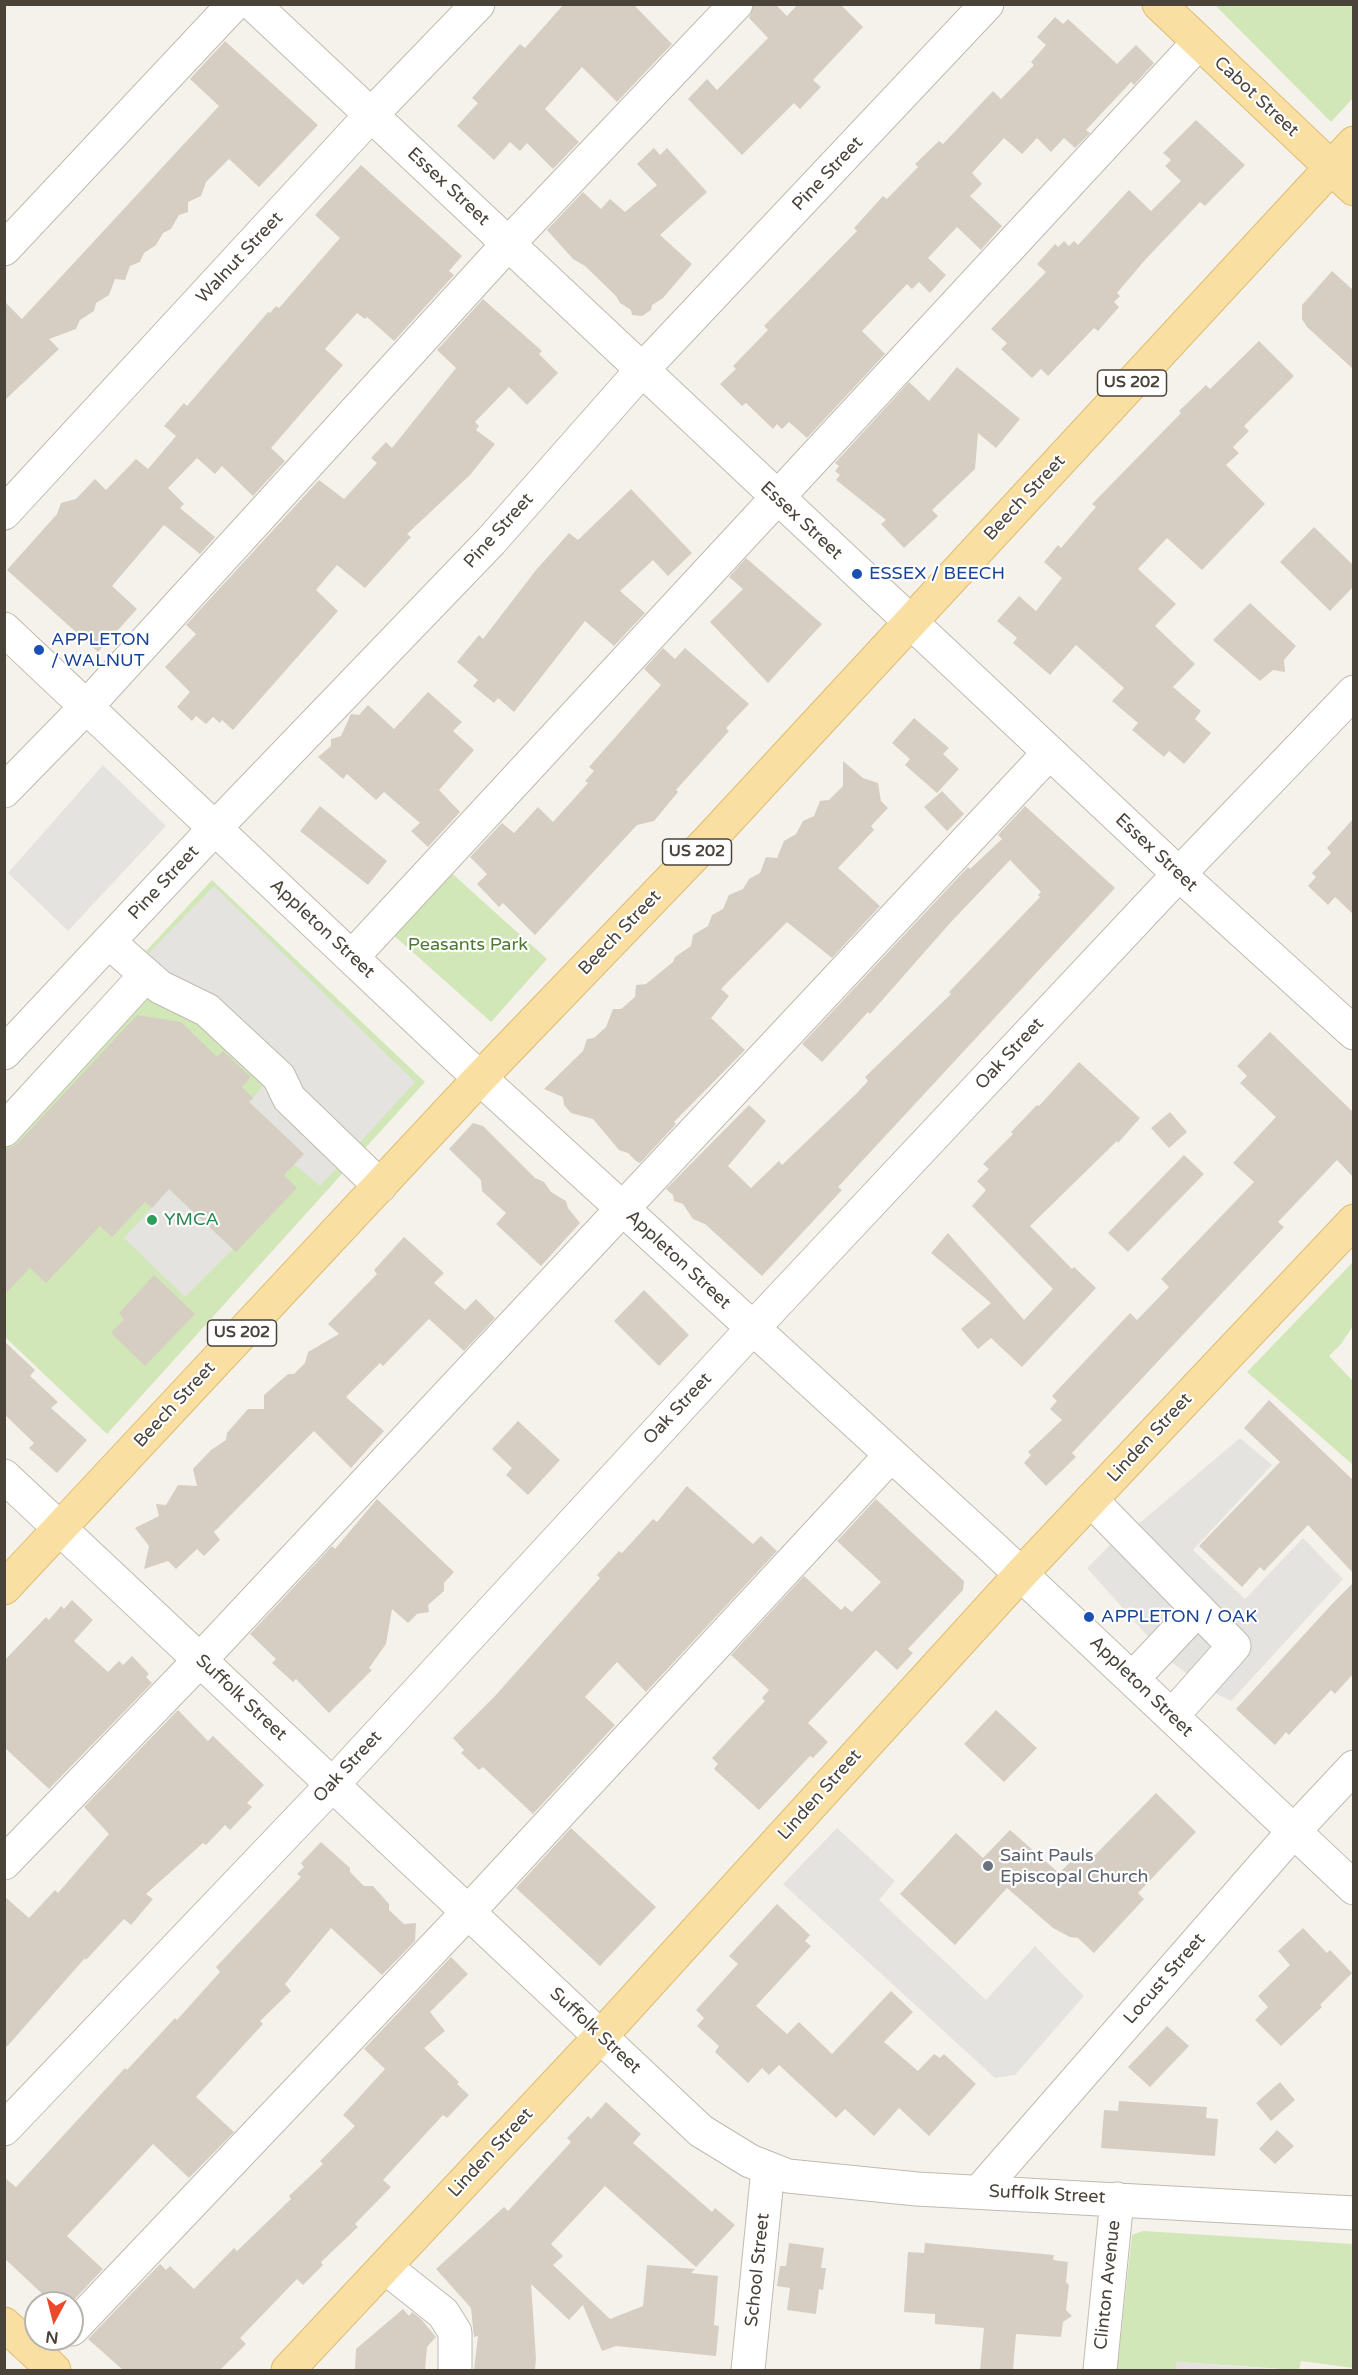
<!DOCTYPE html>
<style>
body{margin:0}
#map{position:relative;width:1358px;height:2375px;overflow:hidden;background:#f5f2ec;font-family:"Varela Round",sans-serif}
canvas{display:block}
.frame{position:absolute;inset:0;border:6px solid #4a433a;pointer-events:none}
.north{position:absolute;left:24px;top:2291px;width:60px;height:60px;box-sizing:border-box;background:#fff;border:2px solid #b7b4b0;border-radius:50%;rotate:187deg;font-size:16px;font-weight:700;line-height:24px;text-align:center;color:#4a433a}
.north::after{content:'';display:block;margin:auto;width:21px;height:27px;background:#ee472a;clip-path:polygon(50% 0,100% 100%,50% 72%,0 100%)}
</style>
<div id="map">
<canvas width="1358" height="2375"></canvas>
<div class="frame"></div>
<div class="north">N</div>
</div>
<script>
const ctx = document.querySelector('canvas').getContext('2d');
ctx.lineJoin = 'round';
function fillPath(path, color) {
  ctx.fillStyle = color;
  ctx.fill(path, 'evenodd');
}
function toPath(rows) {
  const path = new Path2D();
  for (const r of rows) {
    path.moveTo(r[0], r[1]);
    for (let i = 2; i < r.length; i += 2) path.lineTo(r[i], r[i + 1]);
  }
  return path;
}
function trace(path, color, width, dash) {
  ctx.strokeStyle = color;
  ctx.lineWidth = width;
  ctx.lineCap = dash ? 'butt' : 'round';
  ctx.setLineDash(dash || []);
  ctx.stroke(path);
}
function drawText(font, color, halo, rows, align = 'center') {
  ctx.font = font + ' "Varela Round",sans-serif';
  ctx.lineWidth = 4.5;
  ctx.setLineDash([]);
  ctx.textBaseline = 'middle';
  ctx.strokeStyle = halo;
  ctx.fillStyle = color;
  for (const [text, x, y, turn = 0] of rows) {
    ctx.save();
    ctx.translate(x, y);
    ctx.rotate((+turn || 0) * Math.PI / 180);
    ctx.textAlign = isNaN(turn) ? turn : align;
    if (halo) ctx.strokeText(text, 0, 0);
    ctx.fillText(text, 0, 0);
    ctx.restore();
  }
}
fillPath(toPath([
 [1215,5,1353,5,1353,98,1331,122],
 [447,869,547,959,491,1022,390,932],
 [212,880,425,1082,107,1434,6,1338,5,1339,5,1103],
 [1353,1262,1353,1326,1341,1344,1329,1356,1353,1381,1353,1465,1247,1372],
 [1143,2231,1353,2244,1353,2368,1301,2361,1299,2370,1177,2362,1176,2370,1117,2370,1132,2235]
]), '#d2e7b8');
fillPath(toPath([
 [103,765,166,826,68,931,8,873],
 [214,886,415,1082,320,1186,294,1164,303,1153,249,1102,271,1077,144,958],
 [169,1189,233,1249,185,1297,124,1238],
 [1240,1438,1272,1465,1193,1550,1245,1599,1303,1538,1343,1579,1231,1701,1209,1690,1170,1661,1087,1568,1113,1542,1142,1521],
 [837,1828,895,1881,879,1900,986,2000,1035,1946,1084,1996,1015,2075,995,2078,783,1884],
 [1177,2362,1286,2370,1176,2370]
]), '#e4e3e0');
fillPath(toPath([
 [564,4,633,4,672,44,617,102,582,67,545,109,579,142,553,169,527,143,520,151,510,142,494,160,457,126,478,103,472,98,520,44,525,48],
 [754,4,775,4,787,16,798,4,840,4,863,27,813,80,821,87,800,109,794,103,742,155,688,99,707,79,717,90,768,38,749,18],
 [1055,17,1063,24,1068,19,1117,64,1136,45,1154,63,1134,85,1131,82,1086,130,1090,133,1075,148,1064,138,1051,152,1037,138,1022,154,1004,138,972,173,982,184,970,196,1002,226,981,250,957,227,928,258,946,275,930,293,919,282,912,289,907,284,862,331,885,354,807,438,789,422,782,429,777,424,773,429,746,403,742,406,720,384,736,369,733,366,768,330,764,326,857,231,854,228,883,196,887,199,918,167,915,164,939,141,943,144,993,91,1001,99,1034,65,1031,62,1046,45,1037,37],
 [225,41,318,125,259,187,229,159,206,182,201,196,188,202,188,212,179,215,171,229,163,233,156,245,144,253,140,262,130,266,125,280,115,279,109,295,96,303,94,311,80,320,76,329,49,339,59,349,4,401,4,301,22,319,219,106,190,79],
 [1196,120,1245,165,1205,206,1200,202,1144,261,1117,293,1120,296,1114,302,1119,307,1098,331,1094,328,1048,376,1041,369,1032,378,1001,349,1007,343,991,329,1046,272,1037,264,1055,244,1058,247,1064,241,1069,246,1074,241,1078,245,1129,190,1151,211,1181,181,1165,166,1171,160,1163,153],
 [654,148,660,155,667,148,707,192,660,235,692,264,663,298,652,305,651,310,642,316,632,315,631,310,620,303,616,296,585,266,573,259,547,230,583,192,601,209,610,199,625,212,657,185,637,164],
 [361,165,462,256,449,271,454,275,394,341,367,317,365,319,357,313,325,349,343,365,271,448,285,461,253,496,222,466,215,474,197,458,168,488,184,504,180,508,215,537,200,554,164,525,112,586,137,609,98,652,7,570,57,514,61,503,76,499,95,479,106,490,136,459,148,469,176,436,164,426,184,403,187,406,268,312,270,313,276,306,279,308,340,238,315,215],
 [1332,271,1353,290,1353,369,1307,327,1302,319,1302,305],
 [483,299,542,351,539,354,558,373,527,405,509,387,475,422,479,426,476,430,495,444,470,475,407,534,411,537,365,588,337,565,316,590,338,611,233,730,222,720,220,723,213,717,206,724,196,716,192,721,177,707,190,692,165,667,196,634,186,625,319,480,344,499,377,463,371,458,386,442,392,448,456,368,437,350],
 [1259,341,1294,376,1244,426,1249,431,1233,447,1239,453,1226,465,1265,504,1202,570,1167,538,1138,569,1176,604,1155,626,1195,664,1173,687,1201,711,1195,719,1211,733,1184,764,1169,751,1164,757,1132,730,1138,723,1112,701,1124,688,1076,645,1050,675,1013,643,1017,638,997,621,1019,596,1036,611,1062,578,1044,562,1058,545,1061,548,1096,507,1092,504,1181,413,1179,411,1206,385,1210,389],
 [957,367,1020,419,996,448,978,433,975,469,932,510,938,516,904,548,881,524,886,520,836,480,840,475,835,471,839,466,835,463,909,382,929,401],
 [631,489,692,553,668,576,653,560,620,591,645,613,614,646,585,621,514,712,498,698,494,703,473,686,478,680,457,662,479,635,483,639,536,570,569,533,578,540],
 [1314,527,1353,565,1353,587,1330,611,1280,562],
 [746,558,822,624,768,683,710,622,743,589,729,577],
 [1250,603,1296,646,1284,660,1285,672,1273,670,1260,681,1213,640],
 [663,648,675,659,685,648,749,704,726,728,729,731,676,790,678,792,654,821,637,825,535,935,503,903,499,907,477,884,487,874,470,857,502,823,514,833,538,807,553,822,588,783,585,781,594,771,589,767,661,685,644,669],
 [428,692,462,722,453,731,474,750,439,790,460,812,428,847,411,831,420,823,384,792,376,800,347,774,343,779,318,757,331,746,331,739,341,736,351,714,359,715,368,705,394,729],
 [914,718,949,748,943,754,959,769,937,793,905,765,910,759,892,743],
 [843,761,863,778,878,783,881,801,888,808,871,826,874,830,838,868,880,906,832,958,787,922,721,989,729,996,711,1018,745,1050,674,1122,676,1124,640,1163,636,1161,628,1153,619,1150,593,1119,571,1113,564,1105,563,1097,544,1089,583,1051,587,1039,594,1038,606,1027,613,1009,621,1009,635,997,636,985,646,984,673,962,675,957,691,946,693,935,708,926,712,915,723,909,729,895,743,889,749,879,760,873,766,857,777,858,784,841,796,834,803,821,814,816,820,801,829,800,843,786],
 [942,791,964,814,947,831,924,807],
 [320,806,387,861,368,885,300,831],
 [1025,806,1115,888,838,1187,842,1190,762,1276,705,1224,693,1219,683,1204,674,1201,673,1195,666,1189,749,1105,766,1121,728,1166,751,1188,779,1161,782,1165,857,1093,868,1081,865,1077,951,994,949,992,1040,897,1038,895,1041,892,1010,860,951,922,870,1014,868,1012,822,1062,802,1044,968,867,970,869,1002,839,998,835],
 [1353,819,1353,914,1335,897,1328,905,1308,886,1316,877,1312,873,1331,853,1327,848],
 [137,1015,181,1022,217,1057,223,1051,251,1077,242,1087,253,1098,249,1102,304,1154,284,1175,297,1188,236,1252,169,1189,152,1208,145,1202,112,1237,100,1226,46,1283,30,1268,4,1295,4,1148,10,1148,18,1143],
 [1270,1032,1353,1112,1353,1177,1337,1160,1317,1181,1278,1222,1284,1227,1072,1453,1076,1457,1046,1486,1024,1463,1031,1455,1028,1452,1062,1420,1050,1409,1057,1401,1052,1396,1130,1313,1137,1320,1169,1287,1161,1279,1254,1182,1233,1163,1276,1117,1240,1083,1247,1076,1237,1066],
 [1079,1062,1140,1118,1118,1143,1117,1141,1030,1226,1072,1269,1074,1267,1096,1288,1022,1367,991,1338,978,1349,961,1329,991,1303,931,1253,948,1233,1024,1320,1053,1289,972,1206,986,1190,977,1181,989,1169,983,1164,1013,1134,1011,1132,1037,1105,1039,1106],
 [1170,1112,1187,1132,1169,1148,1151,1128],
 [473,1123,483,1126,535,1178,544,1182,551,1192,566,1201,568,1208,580,1223,541,1266,496,1224,506,1213,482,1191,481,1180,449,1149],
 [1184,1155,1204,1174,1128,1252,1108,1233],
 [404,1237,444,1273,434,1283,465,1310,476,1299,495,1318,464,1351,429,1319,383,1366,380,1363,346,1397,384,1431,351,1468,314,1431,214,1532,220,1540,204,1556,197,1549,176,1569,168,1561,144,1569,149,1546,135,1528,159,1516,156,1504,166,1505,178,1485,197,1486,193,1469,211,1450,226,1440,227,1433,248,1409,264,1409,264,1395,288,1374,294,1374,305,1363,308,1352,339,1334,328,1324,377,1274,374,1270],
 [154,1275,195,1314,145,1366,111,1333,124,1319,119,1313],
 [644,1290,689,1335,659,1366,614,1321],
 [4,1341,35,1370,30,1376,58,1402,51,1408,87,1440,57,1473,29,1448,34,1443,4,1414],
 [1269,1400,1353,1480,1353,1573,1308,1525,1264,1571,1260,1567,1242,1587,1199,1546,1280,1462,1244,1428],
 [518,1421,560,1460,528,1495,506,1475,512,1468,492,1449],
 [687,1486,753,1544,761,1536,777,1551,646,1692,617,1662,585,1697,615,1725,533,1814,483,1767,479,1770,461,1753,464,1750,453,1738,495,1696,600,1578,597,1575,619,1551,622,1553,653,1519,657,1522],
 [377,1499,454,1572,444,1583,444,1591,428,1605,429,1612,417,1614,408,1623,392,1609,386,1644,369,1668,372,1670,329,1713,296,1679,293,1682,272,1663,276,1659,250,1634,332,1546,335,1549],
 [876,1499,964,1581,963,1590,908,1649,913,1653,897,1670,876,1650,808,1723,828,1742,813,1758,810,1756,759,1810,714,1769,718,1764,712,1758,765,1701,762,1698,769,1690,731,1655,804,1576,841,1610,845,1606,852,1612,881,1582,837,1541],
 [1353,1583,1353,1674,1335,1694,1331,1690,1289,1735,1286,1732,1275,1745,1236,1709,1332,1604],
 [72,1600,93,1620,74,1641,108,1672,119,1661,123,1665,132,1656,149,1674,146,1677,152,1683,49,1789,4,1747,4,1661,46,1617,49,1620,61,1606,64,1609],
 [178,1710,208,1741,213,1736,264,1785,247,1803,252,1807,230,1830,225,1825,206,1845,203,1843,146,1894,153,1899,131,1925,124,1919,86,1960,85,1958,4,2050,4,1896,29,1918,55,1890,58,1893,109,1834,84,1807],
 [996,1710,1037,1748,1004,1782,964,1744],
 [1156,1793,1196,1832,1138,1893,1144,1899,1094,1953,1078,1938,1070,1937,1053,1928,1007,1888,955,1945,900,1894,956,1833,983,1858,1010,1830,1059,1873,1085,1848,1095,1855],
 [571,1828,656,1907,600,1966,516,1888],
 [321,1842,350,1868,350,1872,364,1886,373,1886,389,1904,389,1910,404,1924,416,1923,415,1941,382,1975,331,1928,285,1984,291,1991,260,2021,263,2024,196,2097,234,2132,189,2178,153,2144,67,2236,103,2269,71,2303,52,2303,4,2258,4,2177,16,2187,125,2068,127,2070,175,2018,177,2020,220,1972,216,1967,301,1877,297,1874,304,1867,301,1863],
 [777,1904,810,1935,805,1941,811,1946,756,2006,787,2034,799,2022,832,2054,891,1991,913,2012,884,2042,918,2071,934,2054,940,2058,944,2054,976,2084,929,2136,899,2108,874,2136,845,2109,836,2118,779,2065,769,2075,762,2068,748,2083,715,2052,719,2046,697,2026,704,2018,696,2010,738,1964,729,1956],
 [1303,1928,1327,1953,1330,1950,1352,1973,1320,2005,1322,2007,1281,2046,1255,2020,1268,2007,1258,1996,1290,1965,1278,1951],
 [451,1957,468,1974,430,2012,445,2031,424,2048,459,2082,457,2084,469,2095,447,2118,443,2115,383,2180,391,2187,355,2224,358,2227,321,2262,323,2265,303,2285,297,2279,240,2338,246,2344,220,2370,123,2370,88,2339,160,2264,166,2270,170,2266,194,2289,234,2248,237,2251,291,2199,289,2196,323,2164,320,2161,355,2126,343,2115,385,2069,364,2049],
 [1167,2026,1189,2046,1150,2087,1128,2067],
 [1280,2082,1295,2100,1271,2121,1256,2103],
 [1119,2101,1207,2107,1206,2118,1218,2119,1215,2156,1101,2148,1104,2110,1118,2111],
 [606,2102,641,2134,633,2143,712,2212,715,2208,735,2225,696,2267,605,2186,551,2244,563,2256,553,2265,610,2319,643,2306,647,2265,695,2269,691,2273,718,2276,714,2325,719,2326,716,2356,616,2346,602,2351,583,2305,569,2320,531,2284,536,2358,535,2370,474,2370,478,2336,474,2337,471,2308,436,2269,504,2207,508,2211,571,2142,567,2138,588,2116,591,2119],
 [1277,2130,1294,2146,1275,2164,1259,2149],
 [789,2243,824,2248,821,2268,826,2268,823,2290,819,2289,816,2314,787,2310,790,2288,777,2286,780,2266,786,2266],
 [925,2243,1054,2255,1053,2260,1068,2262,1066,2282,1069,2285,1066,2310,1072,2316,1063,2322,1061,2337,1016,2334,1013,2370,980,2370,984,2328,935,2324,935,2314,904,2312,908,2252,924,2253],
 [403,2309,409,2316,412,2312,422,2320,436,2337,427,2347,425,2370,355,2370,356,2349]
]), '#d6cec2');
const minor = toPath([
 [253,4,1179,874,1354,1033],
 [4,249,234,4],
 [4,513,371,115,478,4],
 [4,629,457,1057,991,1546,1354,1888],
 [4,791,87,706,508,244,736,4],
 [109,942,160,987,207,1010,279,1077,289,1098,380,1186],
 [352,957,1199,42],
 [4,1053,215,828,491,541,641,371,987,4],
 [4,1130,145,976],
 [4,1476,701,2131,750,2161,788,2176,917,2189,1354,2213],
 [1091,1500,1234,1646,1172,1716],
 [1133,1678,1198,1609],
 [4,1863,200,1660,1049,753],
 [4,2129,333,1784,752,1329,1179,874,1354,692],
 [979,2192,1293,1832,1354,1767],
 [385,2267,443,2313,455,2332,455,2370],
 [72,2329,468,1912,891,1455],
 [748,2370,768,2169],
 [1100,2370,1117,2199]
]);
const major = toPath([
 [1159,4,1354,189],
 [4,1588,480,1078,708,841,1354,143],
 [4,2324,54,2370],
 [288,2370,601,2036,1021,1574,1354,1221]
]);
trace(minor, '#c0baaf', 35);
trace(major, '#debd71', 35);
trace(minor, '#fff', 33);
trace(major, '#f9dfa1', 33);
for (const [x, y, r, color] of [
 [857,574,6,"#1a4fb4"],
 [39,650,6,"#1a4fb4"],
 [152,1220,6,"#2e9e5b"],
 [1089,1617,6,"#1a4fb4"],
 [988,1866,6,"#6b7280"]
]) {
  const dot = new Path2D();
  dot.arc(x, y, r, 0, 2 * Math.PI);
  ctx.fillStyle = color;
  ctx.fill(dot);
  trace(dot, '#fff', 2);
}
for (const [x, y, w] of [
 [1132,383,69],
 [697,852,69],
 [242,1333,69]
]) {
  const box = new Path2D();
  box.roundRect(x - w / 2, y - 13, w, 26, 4.5);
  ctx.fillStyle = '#fff';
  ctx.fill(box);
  trace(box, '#4a433a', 1.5);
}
drawText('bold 16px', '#4a433a', null, [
 ["US 202",1132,383],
 ["US 202",697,852],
 ["US 202",242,1333]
]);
drawText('18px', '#4a433a', '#fff', [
 ["Cabot Street",1256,97,43],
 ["Pine Street",828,174,-47],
 ["Essex Street",448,187,43],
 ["Walnut Street",240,258,-47],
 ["Beech Street",1025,498,-47],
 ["Essex Street",801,521,43],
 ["Pine Street",499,531,-48],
 ["Essex Street",1156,853,43],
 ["Pine Street",164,883,-47],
 ["Appleton Street",322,929,43],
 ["Beech Street",620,933,-46],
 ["Oak Street",1010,1054,-47],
 ["Appleton Street",678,1260,43],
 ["Beech Street",175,1405,-47],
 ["Oak Street",678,1409,-47],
 ["Linden Street",1150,1438,-47],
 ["Appleton Street",1141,1687,44],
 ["Suffolk Street",241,1698,43],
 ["Oak Street",348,1767,-47],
 ["Linden Street",820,1795,-48],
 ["Locust Street",1165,1979,-49],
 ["Suffolk Street",595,2031,43],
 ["Linden Street",491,2153,-47],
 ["Suffolk Street",1047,2195,3],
 ["School Street",758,2270,-84],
 ["Clinton Avenue",1108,2285,-84]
]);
drawText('18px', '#164399', '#fff', [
 ["ESSEX / BEECH",869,574],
 ["APPLETON",51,640],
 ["/ WALNUT",51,661],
 ["APPLETON / OAK",1101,1617]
], 'left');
drawText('18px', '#4c792f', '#fff', [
 ["Peasants Park",468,945]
]);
drawText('18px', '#27864d', '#fff', [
 ["YMCA",164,1220]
], 'left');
drawText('18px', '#5b616d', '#fff', [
 ["Saint Pauls",1000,1856],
 ["Episcopal Church",1000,1877]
], 'left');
</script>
